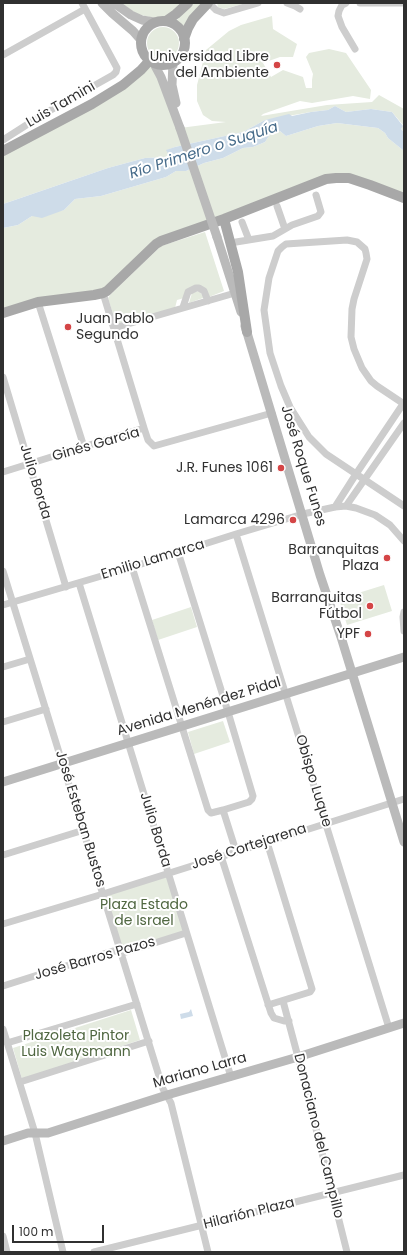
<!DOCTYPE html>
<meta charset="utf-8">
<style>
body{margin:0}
#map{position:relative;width:407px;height:1255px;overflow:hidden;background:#fff;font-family:Poppins,sans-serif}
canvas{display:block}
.frame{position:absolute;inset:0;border:4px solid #303030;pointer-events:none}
.scale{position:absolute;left:12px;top:1225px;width:92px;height:18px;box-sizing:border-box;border:2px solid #303030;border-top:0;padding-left:5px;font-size:12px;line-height:14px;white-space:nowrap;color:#303030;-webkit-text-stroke:3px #fff;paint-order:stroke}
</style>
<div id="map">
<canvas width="407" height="1255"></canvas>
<div class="frame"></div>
<div class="scale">100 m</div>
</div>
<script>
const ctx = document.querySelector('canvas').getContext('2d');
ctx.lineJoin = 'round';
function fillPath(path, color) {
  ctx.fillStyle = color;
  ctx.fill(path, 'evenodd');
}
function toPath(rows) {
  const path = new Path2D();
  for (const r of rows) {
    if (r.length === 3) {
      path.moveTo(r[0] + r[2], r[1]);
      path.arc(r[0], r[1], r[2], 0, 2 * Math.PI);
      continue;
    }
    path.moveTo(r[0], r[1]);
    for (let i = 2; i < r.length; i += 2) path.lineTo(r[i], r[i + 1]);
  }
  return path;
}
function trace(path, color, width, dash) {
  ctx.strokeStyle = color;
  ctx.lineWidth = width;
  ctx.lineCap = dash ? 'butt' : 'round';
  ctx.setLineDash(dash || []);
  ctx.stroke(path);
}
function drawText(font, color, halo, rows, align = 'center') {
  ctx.font = font + ' Poppins,sans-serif';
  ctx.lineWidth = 4;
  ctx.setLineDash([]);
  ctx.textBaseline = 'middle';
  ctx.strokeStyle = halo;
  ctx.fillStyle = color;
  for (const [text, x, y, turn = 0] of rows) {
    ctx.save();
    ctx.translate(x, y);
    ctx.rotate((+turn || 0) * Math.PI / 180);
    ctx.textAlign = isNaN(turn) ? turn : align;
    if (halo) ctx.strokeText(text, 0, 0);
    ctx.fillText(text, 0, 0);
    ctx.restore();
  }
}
fillPath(toPath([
 [121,3,184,3,165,17,154,18,137,14],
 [192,3,204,3,183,26,176,21],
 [217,3,247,3,224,9,218,7],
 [272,16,273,29,297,44,293,57,280,57,263,63,271,77,283,70,303,77,306,88,312,88,312,80,313,74,306,57,309,53,329,49,346,53,371,90,370,99,353,96,312,103,300,101,263,114,261,116,327,105,372,102,379,95,404,109,404,132,401,129,403,125,392,112,371,109,346,112,335,106,328,110,311,112,265,120,243,132,175,147,167,150,170,157,145,158,108,168,3,204,3,151,92,104,150,60,180,128,226,122,212,121,203,115,197,101,197,85,206,50,229,31,241,25],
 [163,43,16],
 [337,123,378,128,385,133,388,138,404,151,404,198,343,178,161,241,107,291,3,313,3,228,18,225,32,216,64,210,75,199,101,196,125,189,166,177,176,171,186,171,204,163,223,158,243,148,253,147,265,142,271,133,280,131,286,136,318,126],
 [205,232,224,291,209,297,201,286,184,298,177,300,175,308,116,324,108,298,111,294,161,246],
 [199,291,203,296,203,298,189,303,192,293],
 [384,585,392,611,347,625,339,599],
 [191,607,197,627,158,640,152,620],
 [223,721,230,742,194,754,188,732],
 [168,873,186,933,121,952,103,894],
 [131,1010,140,1040,22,1079,13,1048]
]), '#e5ebdf');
fillPath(toPath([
 [335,106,346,112,371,109,392,112,403,126,401,129,404,132,404,151,388,138,385,133,378,128,337,123,318,126,286,136,280,131,271,133,265,142,253,147,243,148,223,158,204,163,186,171,176,171,166,177,125,189,101,196,75,199,64,210,42,218,32,216,18,225,3,228,3,204,9,202,108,168,145,158,170,157,166,150,175,147,243,132,265,120,289,114,292,116,311,112,328,110],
 [191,1009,193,1016,181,1019,180,1014,189,1012]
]), '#cedce9');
trace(toPath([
 [209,3,216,10,224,13,258,3],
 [287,3,295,6,300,9],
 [346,3,342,5,339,11,338,16,342,27,355,49],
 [360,3,404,3],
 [3,55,85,9],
 [3,140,42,115,113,75,116,72,117,68,82,3],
 [277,206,285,229],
 [242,222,249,240],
 [230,243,273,236,292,225,318,216,321,212,316,195],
 [103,293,144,428],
 [38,302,84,447],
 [183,307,188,292,196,288,199,288,204,291,208,301],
 [114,328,235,293],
 [3,377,66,587],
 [404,404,377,386,371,381,362,368,354,349,351,337,352,309,354,299,367,259,366,253,365,249,357,242,347,240,286,244,282,247,278,251,269,278,264,310,270,353,281,386,290,407,309,437,326,454,404,506],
 [3,472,144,428,148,440,154,446,272,413],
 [346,506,404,423],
 [335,507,356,474,403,404],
 [236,534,389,1028],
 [178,552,228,712,253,796,252,799,249,802,223,810],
 [132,567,208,810,211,813,223,810,236,851],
 [3,571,163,1089,171,1103,208,1252],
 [79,583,231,1077],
 [3,605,132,567,236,534,303,514,335,507,346,506,356,508,375,515,390,525,404,541],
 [404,612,403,617,404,631],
 [3,667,30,659],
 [3,722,46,709],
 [267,842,312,989,310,992,268,1005],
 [3,855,84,830],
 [221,856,271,1013,274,1018,284,1021,289,1021],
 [3,924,103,894,404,799],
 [3,986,113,951,126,952,186,933],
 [283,1001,298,1057,347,1252],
 [3,1029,35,1133,63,1252],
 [7,1043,137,1004],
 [20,1082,149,1041],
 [3,1236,7,1252],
 [94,1252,404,1175]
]), '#cdcdcd', 7);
trace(toPath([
 [102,3,112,13,133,31,141,40],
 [114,3,131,15,142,20,154,22],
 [153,62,161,77,180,128],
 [173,62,172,85,176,103],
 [217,237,241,312],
 [245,326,320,575,341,637,404,842],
 [3,782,404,657],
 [3,1141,28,1133,48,1133,167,1095,298,1057,404,1023]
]), '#bababa', 9);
trace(toPath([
 [166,21,176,14,188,3],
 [163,43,22],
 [184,39,188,28,193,19,208,3],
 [3,151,92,104,123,85,141,70,150,60],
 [224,219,238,272,247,332],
 [3,313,38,302,94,295,103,293,107,291,156,244,161,241,224,219,326,179,336,178,349,178,370,185,404,198]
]), '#a8a8a8', 10);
trace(toPath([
 [180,128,217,237]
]), '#bababa', 9);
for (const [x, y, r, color] of [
 [277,65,4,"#d44546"],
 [68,327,4,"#d44546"],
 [281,468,4,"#d44546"],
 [293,520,4,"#d44546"],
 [387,558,4,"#d44546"],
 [370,606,4,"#d44546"],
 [368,634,4,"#d44546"]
]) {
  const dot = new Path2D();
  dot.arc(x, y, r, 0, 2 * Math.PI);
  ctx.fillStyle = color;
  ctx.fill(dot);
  trace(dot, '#fff', 1.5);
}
drawText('14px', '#303030', '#fff', [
 ["Universidad Libre",269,57],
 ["del Ambiente",269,73],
 ["Juan Pablo",76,319,"left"],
 ["Segundo",76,335,"left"],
 ["J.R. Funes 1061",273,468],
 ["Lamarca 4296",285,520],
 ["Barranquitas",379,550],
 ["Plaza",379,566],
 ["Barranquitas",362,598],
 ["Fútbol",362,614],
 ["YPF",360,634]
], 'right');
drawText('14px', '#303030', '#fff', [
 ["Luis Tamini",61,105,-30],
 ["Ginés García",96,445,-16],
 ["José Roque Funes",303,466,73],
 ["Julio Borda",35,482,73],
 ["Emilio Lamarca",153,560,-17],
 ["Avenida Menéndez Pidal",199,707,-17],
 ["Obispo Luque",313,781,73],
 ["José Esteban Bustos",80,819,73],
 ["Julio Borda",155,830,73],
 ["José Cortejarena",249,847,-18],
 ["José Barros Pazos",95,959,-16],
 ["Mariano Larra",200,1071,-16],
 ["Donaciano del Campillo",318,1136,76],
 ["Hilarión Plaza",249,1214,-14]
]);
drawText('14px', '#506741', '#fff', [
 ["Plaza Estado",144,905],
 ["de Israel",144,921],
 ["Plazoleta Pintor",76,1036],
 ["Luis Waysmann",76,1052]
]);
drawText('italic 15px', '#466b8a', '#fff', [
 ["Río Primero o Suquía",204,151,-18]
]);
</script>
